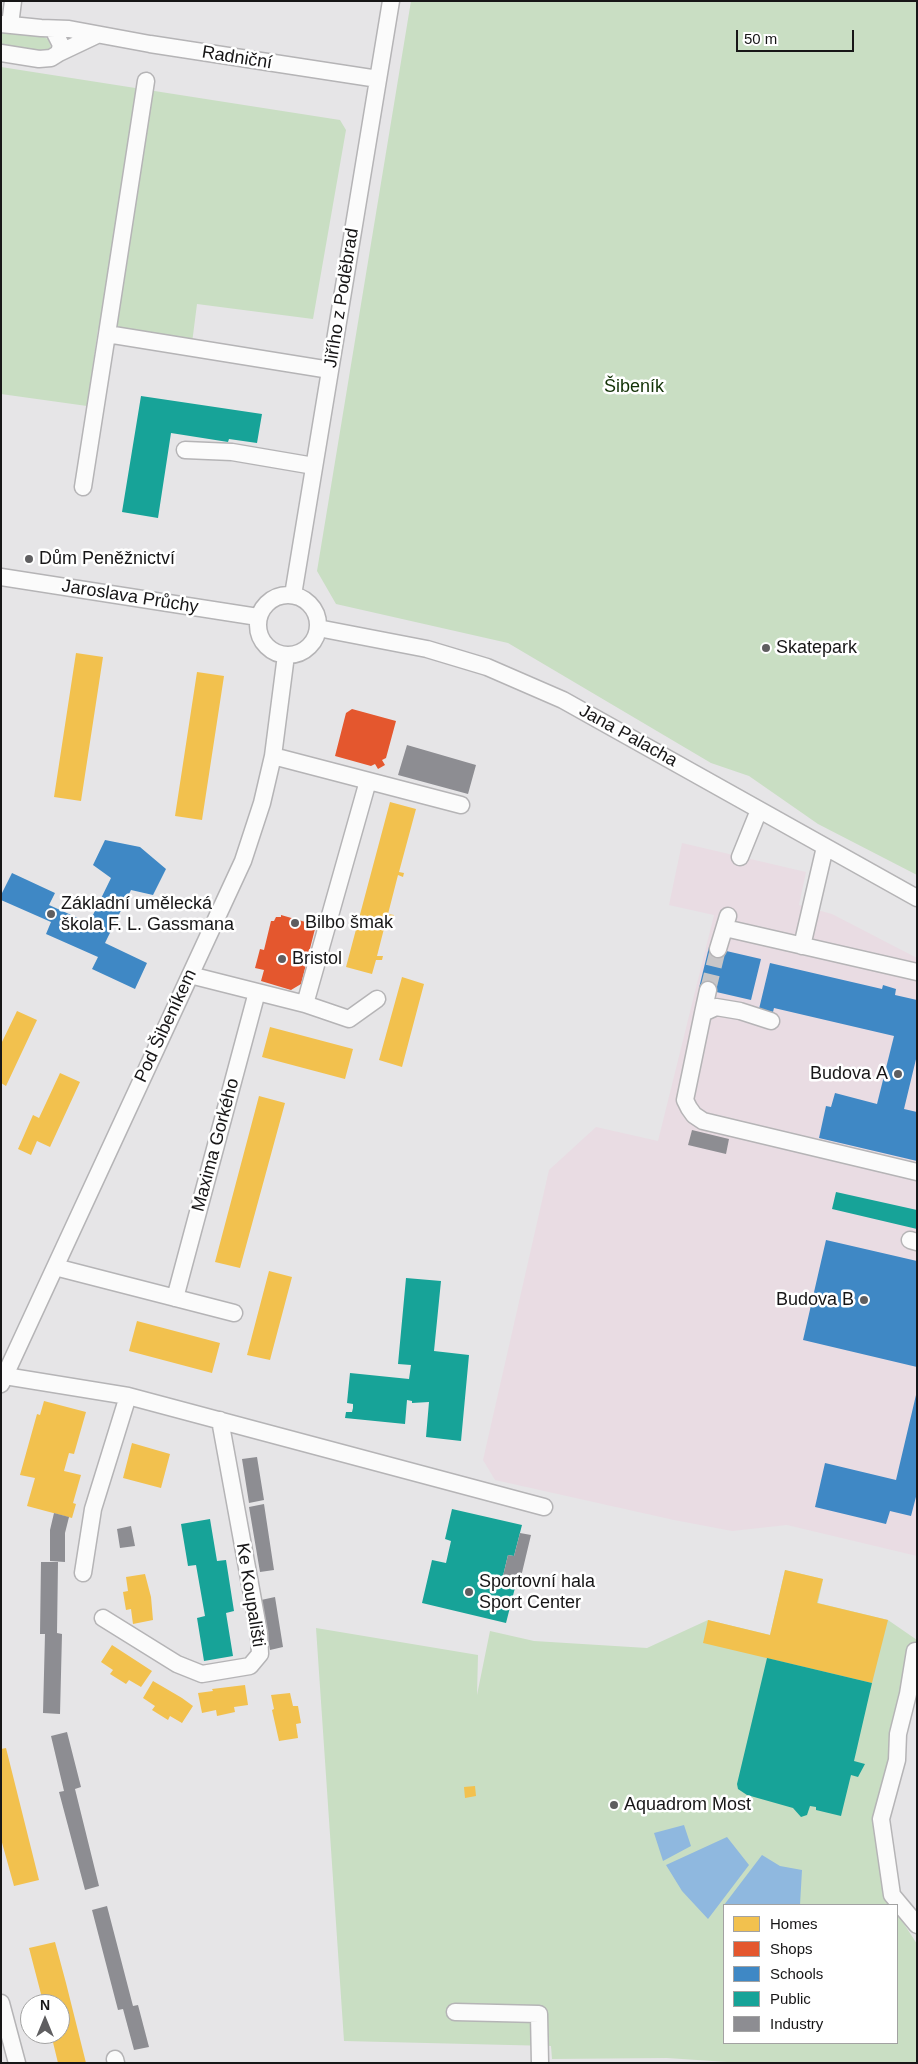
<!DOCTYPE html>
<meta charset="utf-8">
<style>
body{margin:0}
#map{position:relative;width:918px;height:2064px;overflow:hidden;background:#e6e5e7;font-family:Arial,sans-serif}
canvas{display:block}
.frame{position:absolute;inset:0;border:2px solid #171617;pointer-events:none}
.legend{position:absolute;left:723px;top:1904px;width:175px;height:140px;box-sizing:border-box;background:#fff;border:1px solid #a2a2a2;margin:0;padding:6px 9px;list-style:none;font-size:15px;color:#171617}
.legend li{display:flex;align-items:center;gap:10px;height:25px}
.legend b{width:25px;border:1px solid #a2a2a2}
.north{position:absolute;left:20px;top:1994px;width:50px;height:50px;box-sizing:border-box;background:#fff;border:1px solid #a2a2a2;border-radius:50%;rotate:0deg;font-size:14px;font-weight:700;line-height:20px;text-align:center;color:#171617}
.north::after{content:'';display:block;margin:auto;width:18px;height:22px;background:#5f5e60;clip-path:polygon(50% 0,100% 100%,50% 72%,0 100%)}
.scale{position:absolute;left:736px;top:30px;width:118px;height:22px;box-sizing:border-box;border:2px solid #171617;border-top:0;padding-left:6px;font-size:15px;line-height:18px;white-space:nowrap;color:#171617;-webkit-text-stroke:4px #fff;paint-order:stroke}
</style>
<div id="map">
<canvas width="918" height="2064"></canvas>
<div class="frame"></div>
<ul class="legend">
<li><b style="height:14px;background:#f2c14e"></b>Homes</li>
<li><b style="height:14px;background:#e4572e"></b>Shops</li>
<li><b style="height:14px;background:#3f88c5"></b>Schools</li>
<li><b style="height:14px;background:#17a398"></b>Public</li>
<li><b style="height:14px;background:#8d8d92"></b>Industry</li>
</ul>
<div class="north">N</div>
<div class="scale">50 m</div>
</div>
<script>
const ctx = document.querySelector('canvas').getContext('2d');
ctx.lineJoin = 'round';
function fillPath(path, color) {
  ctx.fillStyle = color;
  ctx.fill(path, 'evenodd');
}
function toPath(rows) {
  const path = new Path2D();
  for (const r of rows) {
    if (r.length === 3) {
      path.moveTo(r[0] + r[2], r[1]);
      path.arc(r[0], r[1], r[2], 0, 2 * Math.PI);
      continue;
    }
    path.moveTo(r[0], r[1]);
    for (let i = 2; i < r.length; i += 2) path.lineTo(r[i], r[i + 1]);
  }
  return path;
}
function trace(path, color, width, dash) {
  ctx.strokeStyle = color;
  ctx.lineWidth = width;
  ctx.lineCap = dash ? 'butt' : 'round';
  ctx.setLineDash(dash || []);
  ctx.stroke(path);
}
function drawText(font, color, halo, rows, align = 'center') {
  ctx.font = font + ' Arial,sans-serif';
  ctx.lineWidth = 5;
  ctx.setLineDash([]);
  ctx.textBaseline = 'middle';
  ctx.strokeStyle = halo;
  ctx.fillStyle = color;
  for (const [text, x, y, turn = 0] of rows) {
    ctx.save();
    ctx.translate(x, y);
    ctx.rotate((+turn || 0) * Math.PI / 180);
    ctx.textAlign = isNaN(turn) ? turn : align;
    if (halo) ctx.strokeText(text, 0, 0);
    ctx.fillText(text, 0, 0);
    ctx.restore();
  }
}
fillPath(toPath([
 [682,843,806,872,799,905,832,914,917,958,917,1556,787,1525,732,1531,674,1520,495,1480,483,1460,549,1170,596,1127,658,1141,714,915,669,905]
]), '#e9dce3');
fillPath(toPath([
 [411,1,917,1,917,875,818,824,749,776,711,763,508,643,336,604,317,571],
 [1,29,42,36,48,39,51,47,46,53,1,49],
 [1,67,340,120,346,130,313,319,197,304,192,343,98,329,87,406,1,394],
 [785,1570,823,1579,818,1603,888,1620,917,1640,917,1654,876,1820,892,1905,724,1905,724,2043,897,2043,897,1913,917,1944,917,2063,742,2063,667,2058,552,2059,551,2046,344,2041,316,1628,478,1655,477,1695,490,1631,534,1641,647,1648,708,1620,770,1635]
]), '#c9dec3');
fillPath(toPath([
 [684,1825,691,1846,663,1861,654,1833],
 [727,1837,749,1865,708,1919,682,1891,666,1865],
 [762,1855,780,1866,802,1870,800,1905,724,1905]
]), '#8fb8df');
fillPath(toPath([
 [76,653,103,657,81,801,54,797],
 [197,672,224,676,202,820,175,816],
 [390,802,416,809,399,872,404,873,403,877,398,875,388,914,394,915,393,919,387,917,377,956,383,956,382,960,376,960,372,974,346,967],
 [402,977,424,984,402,1067,379,1060],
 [17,1011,37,1020,6,1086,1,1083,1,1044],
 [270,1027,353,1049,345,1079,262,1057],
 [60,1073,80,1082,50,1147,37,1141,31,1155,18,1149,33,1115,39,1118],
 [259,1096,285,1103,240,1268,215,1262],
 [269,1271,292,1277,270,1360,247,1355],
 [137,1321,220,1343,212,1373,129,1351],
 [44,1401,86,1412,74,1454,69,1453,64,1471,81,1475,73,1503,76,1504,72,1518,27,1506,35,1478,20,1475,37,1414,40,1415],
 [132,1443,170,1454,161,1488,123,1478],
 [785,1570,823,1579,817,1603,888,1620,872,1683,703,1643,708,1620,770,1635],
 [145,1574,151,1597,153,1620,133,1624,131,1609,126,1610,123,1592,128,1591,126,1577],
 [112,1645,152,1671,141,1687,129,1680,126,1684,110,1674,113,1670,101,1662],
 [153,1681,182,1698,193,1706,182,1723,170,1716,168,1720,152,1710,155,1706,143,1698],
 [245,1685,248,1705,234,1707,235,1712,217,1716,216,1710,202,1713,198,1693,213,1691,212,1689],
 [290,1693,293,1706,298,1706,301,1723,296,1724,298,1738,279,1741,272,1710,274,1709,271,1695],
 [6,1748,39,1880,14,1886,1,1839,1,1749],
 [475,1786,476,1796,465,1798,464,1787],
 [55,1942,66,1983,86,2063,58,2063,51,2034,60,2034,60,2004,43,2004,41,1994,29,1948]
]), '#f2c14e');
fillPath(toPath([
 [352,709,396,721,386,758,382,760,385,765,378,769,375,764,371,766,335,756,346,713],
 [281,915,316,925,301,984,291,990,261,981,264,970,255,968,260,949,264,950,271,921,274,921,276,917,281,917]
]), '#e4572e');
fillPath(toPath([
 [105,840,140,847,166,869,153,895,131,890,105,943,147,963,135,989,92,969,98,957,46,934,51,922,1,900,1,895,12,873,55,893,49,905,89,923,111,878,93,865],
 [709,947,761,959,751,1000,699,988],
 [770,963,882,989,883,985,896,989,895,995,917,1000,917,1055,904,1109,917,1112,917,1161,819,1138,826,1106,831,1107,835,1093,877,1104,894,1036,774,1008,773,1012,759,1009],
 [826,1240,917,1261,917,1367,803,1340],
 [916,1395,917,1493,911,1516,890,1511,886,1524,815,1507,825,1463,896,1480]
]), '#3f88c5');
fillPath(toPath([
 [141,396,262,414,257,443,229,439,228,442,171,433,158,518,122,512],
 [836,1192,917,1210,917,1229,832,1209],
 [406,1278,441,1281,434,1351,469,1355,461,1441,426,1437,429,1402,412,1403,412,1401,407,1400,405,1424,345,1418,346,1412,352,1412,353,1408,353,1404,347,1403,350,1373,409,1379,411,1365,398,1364],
 [452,1509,522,1525,514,1556,508,1555,503,1576,517,1580,506,1623,422,1603,432,1560,446,1563,451,1541,445,1539],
 [210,1519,217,1561,226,1560,234,1611,226,1613,233,1656,204,1661,197,1618,205,1616,196,1565,188,1566,181,1524],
 [767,1658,872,1683,854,1761,865,1764,858,1777,851,1775,841,1816,816,1810,816,1807,810,1806,807,1815,801,1817,793,1808,747,1795,738,1789,737,1784]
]), '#17a398');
fillPath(toPath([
 [407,745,476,765,468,794,398,775],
 [692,1130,729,1139,726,1154,688,1145],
 [257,1457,264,1500,249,1503,242,1459],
 [264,1504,274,1570,260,1572,249,1507],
 [54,1513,69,1517,65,1533,65,1562,50,1561,50,1530],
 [131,1526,135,1546,120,1548,117,1529],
 [520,1533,531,1535,520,1581,503,1576,508,1555,514,1556],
 [41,1562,58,1562,57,1633,62,1634,60,1714,43,1713,45,1634,40,1634],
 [275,1597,283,1647,270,1650,261,1600],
 [67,1732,81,1787,75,1789,99,1886,85,1890,59,1792,64,1791,51,1736],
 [107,1906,133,2006,138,2005,149,2047,134,2050,123,2009,118,2010,92,1910]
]), '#8d8d92');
trace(toPath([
 [708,990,718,949]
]), '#c7c6c8', 16, [16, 8]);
const minor = toPath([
 [1,24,41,28,69,29,150,44,378,79],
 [10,25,13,1],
 [1,53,39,59,51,58,59,53,61,45,53,29],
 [59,53,97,35],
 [146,81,107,334,330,370],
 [185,450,232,452,314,466],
 [83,487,107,334],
 [1,577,258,617],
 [288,625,30],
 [293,595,391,1],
 [318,628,427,649,487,667,563,700,917,898],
 [273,756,461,805],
 [740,857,759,810],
 [725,928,917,972],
 [802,946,825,847],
 [718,949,728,916],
 [190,975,305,1004,349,1019,377,999],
 [305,1004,368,781],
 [703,1013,708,990],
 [771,1021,740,1011,716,1007,703,1013,685,1100,689,1108,694,1115,703,1121,917,1172],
 [910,1240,917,1242],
 [55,1267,234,1313],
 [175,1298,257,992],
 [5,1376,128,1396,544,1507],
 [1,1384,243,861,262,803,273,756,286,655],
 [83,1573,93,1509,128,1396],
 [103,1618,177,1664,202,1674,250,1666,260,1654,259,1633,220,1420],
 [915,1651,908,1694,898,1734,897,1760,881,1819,892,1895,917,1925],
 [1,2003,17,2063],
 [455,2012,539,2014,540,2063],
 [115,2059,116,2063]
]);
trace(minor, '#b5b4b6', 19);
trace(minor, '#fbfbfb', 16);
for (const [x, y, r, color] of [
 [29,559,5,"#5f5e60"],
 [766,648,5,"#5f5e60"],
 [51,914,5,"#5f5e60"],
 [295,923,5,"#5f5e60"],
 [282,959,5,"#5f5e60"],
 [898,1074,5,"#5f5e60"],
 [864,1300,5,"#5f5e60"],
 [469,1592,5,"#5f5e60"],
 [614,1805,5,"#5f5e60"]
]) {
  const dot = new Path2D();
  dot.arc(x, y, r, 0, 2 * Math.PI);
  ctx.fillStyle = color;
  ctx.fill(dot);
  trace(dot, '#fff', 2);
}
drawText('18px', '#171617', '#fff', [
 ["Radniční",237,58,9],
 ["Jiřího z Poděbrad",342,298,-81],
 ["Jaroslava Průchy",130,597,9],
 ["Jana Palacha",628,736,29],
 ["Pod Šibeníkem",166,1026,-65],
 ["Maxima Gorkého",216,1145,-75],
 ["Ke Koupališti",250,1595,81]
]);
drawText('18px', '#123206', '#fff', [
 ["Šibeník",634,387]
]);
drawText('18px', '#171617', '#fff', [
 ["Dům Peněžnictví",39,559],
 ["Skatepark",776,648],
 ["Základní umělecká",61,904],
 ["škola F. L. Gassmana",61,925],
 ["Bilbo šmak",305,923],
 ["Bristol",292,959],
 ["Budova A",888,1074,"right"],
 ["Budova B",854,1300,"right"],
 ["Sportovní hala",479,1582],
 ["Sport Center",479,1603],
 ["Aquadrom Most",624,1805]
], 'left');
</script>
